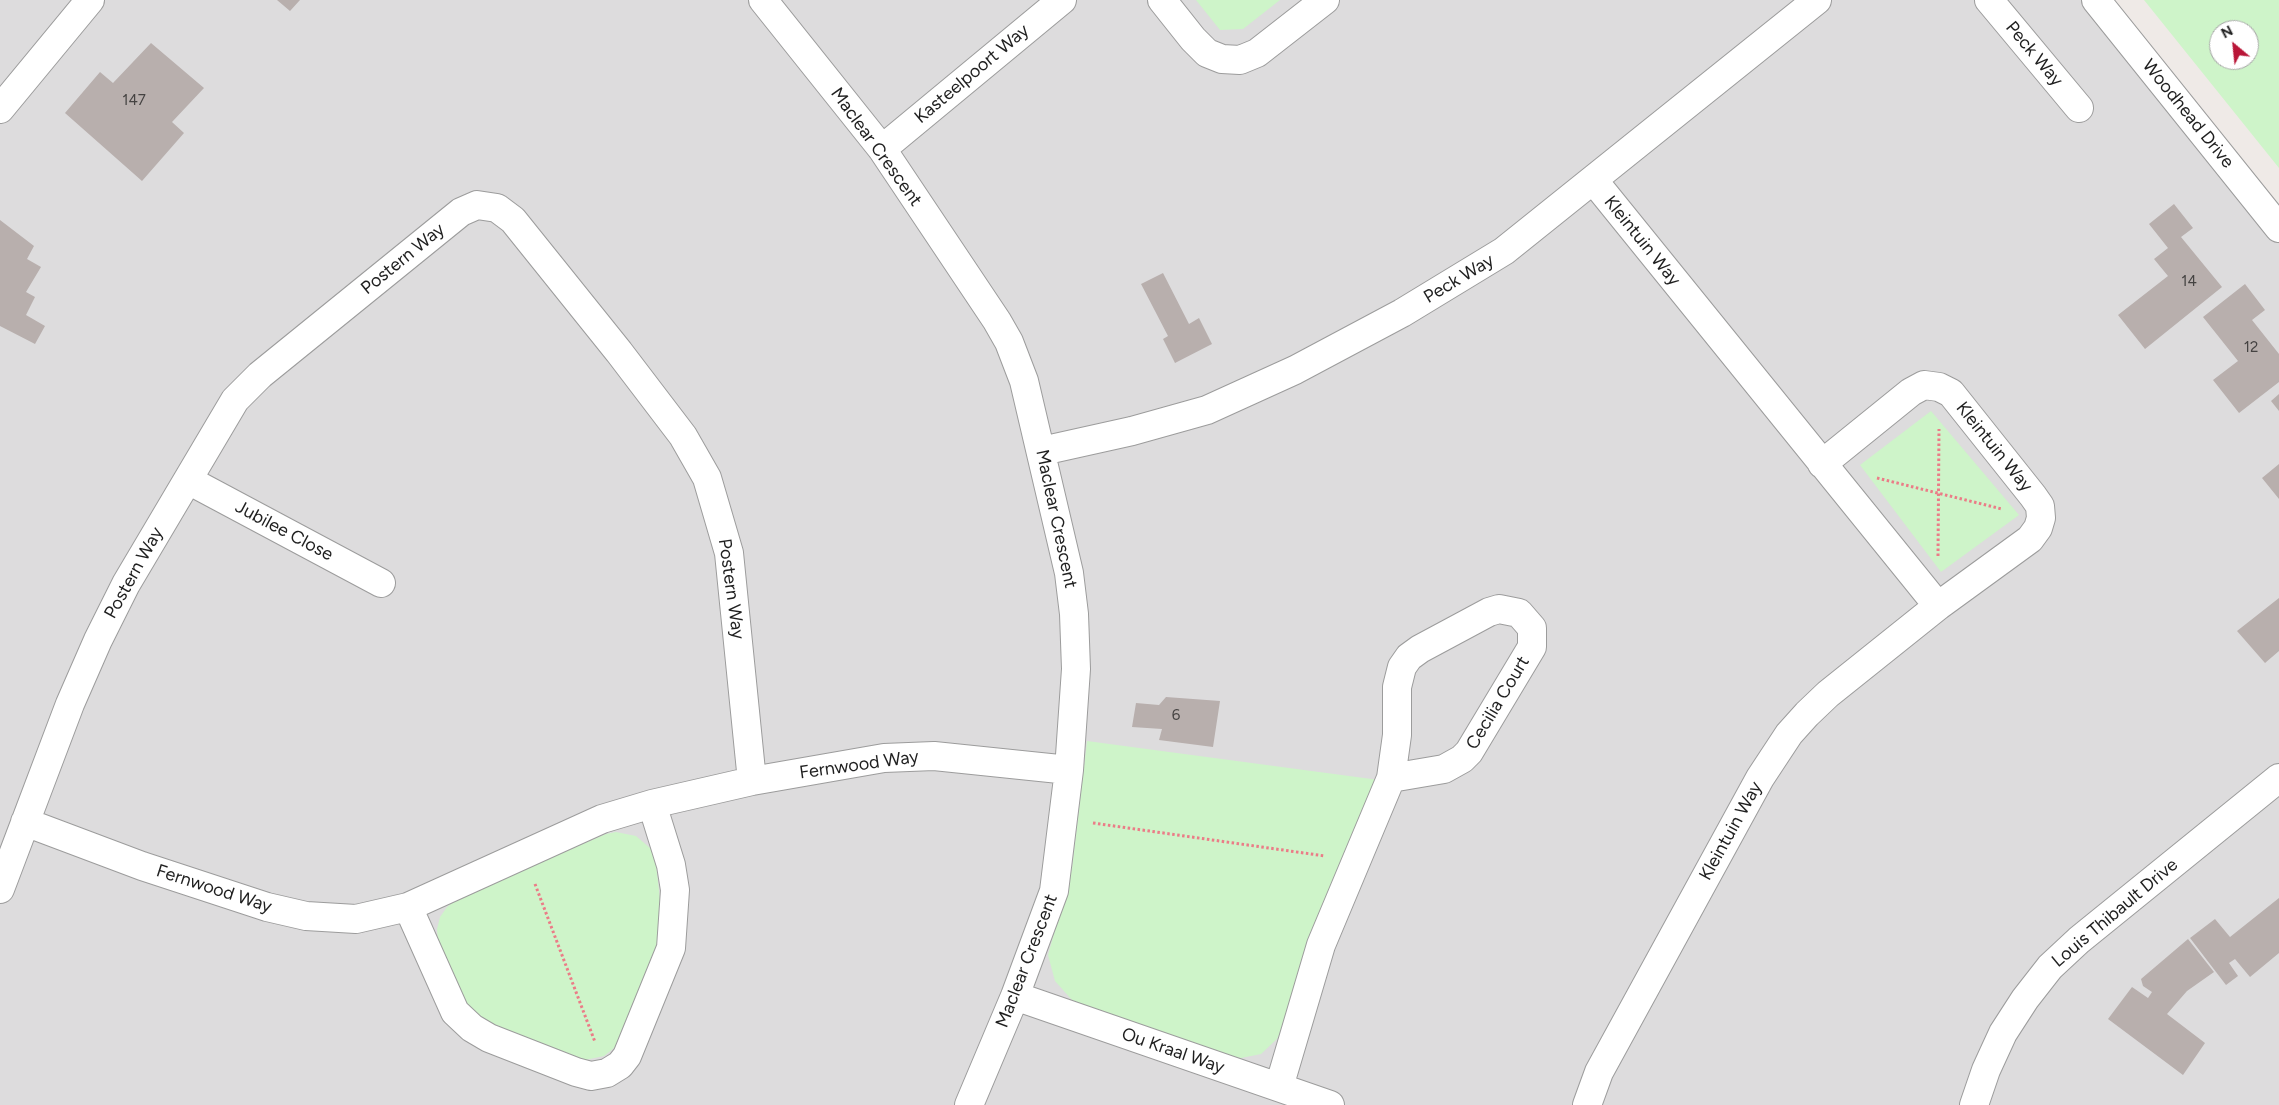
<!DOCTYPE html>
<style>
body{margin:0}
#map{position:relative;width:2279px;height:1105px;overflow:hidden;background:#efeae7;font-family:Figtree,sans-serif}
canvas{display:block}
.north{position:absolute;left:2209px;top:20px;width:50px;height:50px;box-sizing:border-box;background:#fff;border:1px solid #a5a5a5;border-radius:50%;rotate:332deg;font-size:14px;font-weight:700;line-height:20px;text-align:center;color:#1f1f1f}
.north::after{content:'';display:block;margin:auto;width:18px;height:22px;background:#b91638;clip-path:polygon(50% 0,100% 100%,50% 72%,0 100%)}
</style>
<div id="map">
<canvas width="2279" height="1105"></canvas>
<div class="north">N</div>
</div>
<script>
const ctx = document.querySelector('canvas').getContext('2d');
ctx.lineJoin = 'round';
function fillPath(path, color) {
  ctx.fillStyle = color;
  ctx.fill(path, 'evenodd');
}
function toPath(rows) {
  const path = new Path2D();
  for (const r of rows) {
    path.moveTo(r[0], r[1]);
    for (let i = 2; i < r.length; i += 2) path.lineTo(r[i], r[i + 1]);
  }
  return path;
}
function trace(path, color, width, dash) {
  ctx.strokeStyle = color;
  ctx.lineWidth = width;
  ctx.lineCap = dash ? 'butt' : 'round';
  ctx.setLineDash(dash || []);
  ctx.stroke(path);
}
function drawText(font, color, halo, rows, align = 'center') {
  ctx.font = font + ' Figtree,sans-serif';
  ctx.lineWidth = 4;
  ctx.setLineDash([]);
  ctx.textBaseline = 'middle';
  ctx.strokeStyle = halo;
  ctx.fillStyle = color;
  for (const [text, x, y, turn = 0] of rows) {
    ctx.save();
    ctx.translate(x, y);
    ctx.rotate((+turn || 0) * Math.PI / 180);
    ctx.textAlign = isNaN(turn) ? turn : align;
    if (halo) ctx.strokeText(text, 0, 0);
    ctx.fillText(text, 0, 0);
    ctx.restore();
  }
}
fillPath(toPath([
 [0,0,2098,0,2279,227,2279,1105,0,1105]
]), '#dddcdd');
fillPath(toPath([
 [1196,0,1280,0,1243,29,1220,30],
 [2144,0,2279,0,2279,168],
 [2219,30,2249,30,2249,60,2219,60],
 [1931,411,2019,515,1941,572,1860,465],
 [1087,741,1379,780,1282,1029,1277,1039,1261,1054,1241,1058,1230,1056,1084,1005,1072,1000,1055,981,1048,955,1072,869],
 [616,832,636,836,650,848,655,856,662,916,657,947,619,1044,604,1056,585,1060,484,1021,468,1006,438,941,437,929,440,917,447,907,458,898,606,834]
]), '#cef4c9');
fillPath(toPath([
 [277,0,300,0,290,11],
 [151,43,204,88,172,122,184,133,142,181,65,113,100,72,113,83],
 [2174,204,2193,228,2181,237,2222,287,2145,349,2118,315,2168,276,2154,259,2168,248,2149,224],
 [0,220,34,246,27,259,41,267,26,292,35,297,26,315,45,326,35,344,0,326],
 [1163,273,1189,324,1199,318,1212,344,1175,363,1163,339,1168,336,1141,284],
 [2245,284,2265,310,2252,320,2279,354,2279,382,2239,413,2213,380,2238,361,2203,317],
 [2279,394,2279,411,2271,401],
 [2279,464,2279,499,2262,478],
 [2279,598,2279,651,2265,663,2237,631],
 [1166,697,1220,701,1213,747,1159,740,1162,729,1132,727,1136,703,1159,705],
 [2279,898,2279,953,2250,977,2235,959,2229,963,2238,976,2226,985,2190,938,2215,919,2230,937],
 [2188,939,2214,972,2187,991,2167,1014,2205,1043,2183,1075,2108,1019,2132,987,2148,998,2152,992,2143,986,2141,979]
]), '#b8afad');
const minor = toPath([
 [763,0,882,149,997,321,1009,342,1024,381,1069,573,1074,614,1076,669,1069,770,1054,891,1015,996,969,1105],
 [1162,0,1193,39,1207,53,1222,59,1240,60,1257,53,1325,0],
 [1989,0,2079,108],
 [2096,0,2279,228],
 [0,109,90,0],
 [882,149,1062,0],
 [1594,181,1938,606],
 [1042,451,1132,431,1207,410,1295,370,1402,313,1504,251,1817,0],
 [188,480,381,583],
 [25,822,142,866,267,907,306,916,356,919,408,907,602,819,652,804,752,781,884,758,934,756,1069,770],
 [0,889,70,704,98,640,126,584,235,400,260,375,461,212,477,205,497,208,513,220,619,352,683,436,707,478,729,553,752,781],
 [408,907,455,1012,472,1028,489,1038,576,1072,591,1076,607,1073,620,1065,627,1056,671,948,675,890,671,865,652,804],
 [1015,996,1330,1105],
 [1279,1087,1321,945,1391,778,1397,735,1397,687,1402,667,1409,657,1420,649,1489,612,1499,609,1519,613,1532,628,1532,647,1469,752,1462,759,1444,769,1391,778],
 [1587,1105,1599,1072,1760,778,1789,734,1807,714,1828,694,1938,606,2030,539,2038,528,2041,518,2040,506,2033,496,1951,393,1939,387,1924,385,1911,392,1822,464],
 [1974,1105,1986,1070,2003,1033,2025,999,2050,967,2079,940,2279,778]
]);
trace(minor, '#9c9c9c', 30);
trace(toPath([
 [1877,478,2002,509],
 [1938,556,1939,429],
 [1093,823,1325,856],
 [535,884,595,1042]
]), '#eb7c87', 3, [2.5, 2.5]);
trace(minor, '#fff', 28);
drawText('15px', '#454342', null, [
 ["147",134,101],
 ["14",2189,282],
 ["12",2251,348],
 ["6",1176,716]
]);
drawText('18px', '#1f1f1f', '#fff', [
 ["Peck Way",2034,54,50],
 ["Kasteelpoort Way",972,74,-40],
 ["Woodhead Drive",2188,114,51],
 ["Maclear Crescent",876,147,54],
 ["Kleintuin Way",1642,241,51],
 ["Postern Way",403,259,-39],
 ["Peck Way",1459,279,-31],
 ["Kleintuin Way",1994,447,51],
 ["Maclear Crescent",1056,519,78],
 ["Jubilee Close",284,531,28],
 ["Postern Way",134,573,-61],
 ["Postern Way",731,589,82],
 ["Cecilia Court",1498,703,-59],
 ["Fernwood Way",859,765,-8],
 ["Kleintuin Way",1731,831,-61],
 ["Fernwood Way",214,889,18],
 ["Louis Thibault Drive",2115,913,-40],
 ["Maclear Crescent",1027,961,-69],
 ["Ou Kraal Way",1173,1051,19]
]);
</script>
